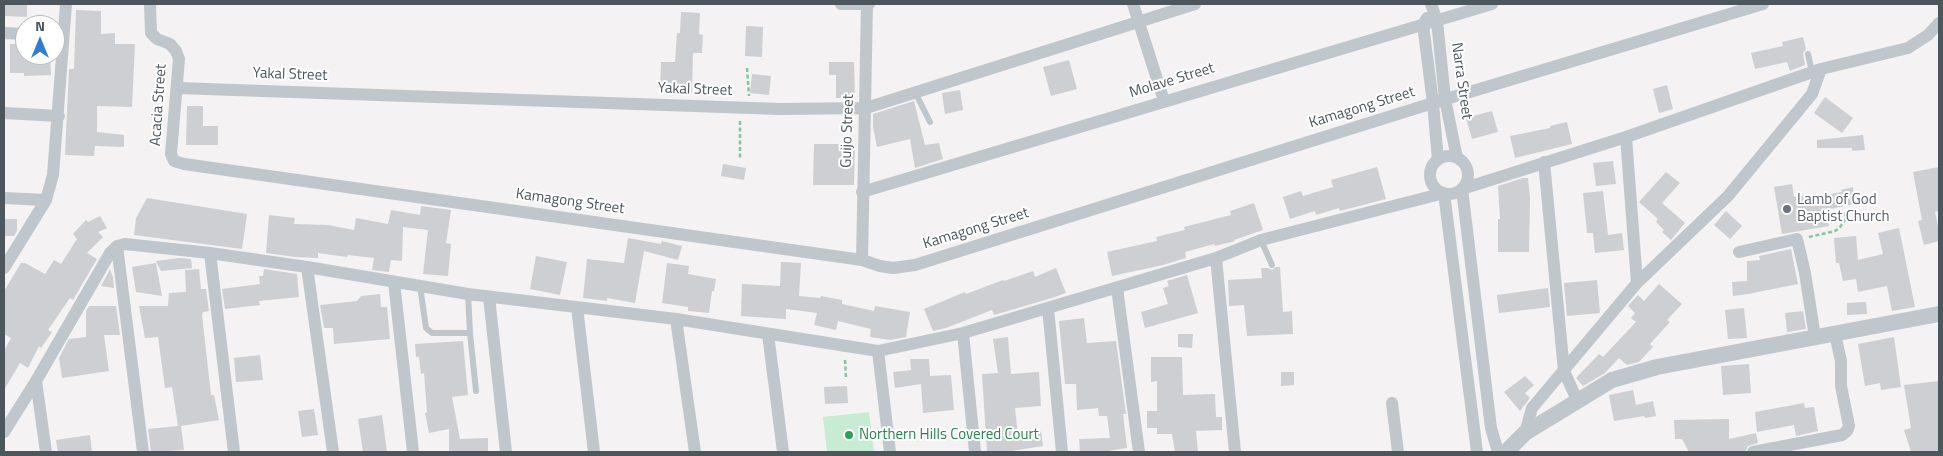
<!DOCTYPE html>
<style>
body{margin:0}
#map{position:relative;width:1943px;height:456px;overflow:hidden;background:#f4f2f2;font-family:"Titillium Web",sans-serif}
canvas{display:block}
.frame{position:absolute;inset:0;border:5px solid #4c565d;pointer-events:none}
.north{position:absolute;left:15px;top:15px;width:50px;height:50px;box-sizing:border-box;background:#fff;border:1px solid #b7bbbe;border-radius:50%;rotate:0deg;font-size:14px;font-weight:700;line-height:20px;text-align:center;color:#4c565d}
.north::after{content:'';display:block;margin:auto;width:18px;height:22px;background:#317dcf;clip-path:polygon(50% 0,100% 100%,50% 72%,0 100%)}
</style>
<div id="map">
<canvas width="1943" height="456"></canvas>
<div class="frame"></div>
<div class="north">N</div>
</div>
<script>
const ctx = document.querySelector('canvas').getContext('2d');
ctx.lineJoin = 'round';
function fillPath(path, color) {
  ctx.fillStyle = color;
  ctx.fill(path, 'evenodd');
}
function toPath(rows) {
  const path = new Path2D();
  for (const r of rows) {
    if (r.length === 3) {
      path.moveTo(r[0] + r[2], r[1]);
      path.arc(r[0], r[1], r[2], 0, 2 * Math.PI);
      continue;
    }
    path.moveTo(r[0], r[1]);
    for (let i = 2; i < r.length; i += 2) path.lineTo(r[i], r[i + 1]);
  }
  return path;
}
function trace(path, color, width, dash) {
  ctx.strokeStyle = color;
  ctx.lineWidth = width;
  ctx.lineCap = dash ? 'butt' : 'round';
  ctx.setLineDash(dash || []);
  ctx.stroke(path);
}
function drawText(font, color, halo, rows, align = 'center') {
  ctx.font = font + ' "Titillium Web",sans-serif';
  ctx.lineWidth = 4;
  ctx.setLineDash([]);
  ctx.textBaseline = 'middle';
  ctx.strokeStyle = halo;
  ctx.fillStyle = color;
  for (const [text, x, y, turn = 0] of rows) {
    ctx.save();
    ctx.translate(x, y);
    ctx.rotate((+turn || 0) * Math.PI / 180);
    ctx.textAlign = isNaN(turn) ? turn : align;
    if (halo) ctx.strokeText(text, 0, 0);
    ctx.fillText(text, 0, 0);
    ctx.restore();
  }
}
fillPath(toPath([
 [869,412,874,452,827,452,823,417]
]), '#c7ebd3');
fillPath(toPath([
 [4,4,27,4,27,17,4,16],
 [76,10,101,11,101,34,115,33,115,44,135,44,132,107,97,106,97,132,124,135,124,147,95,146,94,156,65,155,69,69,74,69],
 [681,12,700,13,699,34,703,35,702,53,693,53,692,93,660,93,661,62,675,62,677,33,680,33],
 [746,26,763,27,762,57,745,56],
 [1803,37,1806,49,1803,53,1805,65,1790,71,1787,62,1755,69,1751,53,1783,46,1782,42],
 [10,44,25,44,25,55,50,55,51,75,24,76,24,73,10,73],
 [1069,60,1077,89,1051,96,1043,67],
 [829,62,854,62,855,98,836,98,836,75,829,75],
 [752,74,771,76,769,95,750,93],
 [1667,85,1673,109,1659,113,1653,89],
 [960,90,963,110,945,114,942,93],
 [1825,97,1853,118,1842,133,1814,113],
 [914,101,925,145,939,143,943,159,915,168,910,139,877,147,873,127,873,114],
 [187,106,203,106,203,126,218,126,218,145,186,145],
 [1492,111,1498,132,1472,139,1466,118],
 [1567,122,1572,144,1515,158,1510,136,1550,128,1550,126],
 [1863,135,1865,150,1852,151,1852,148,1817,148,1817,140],
 [814,144,855,144,854,185,813,185],
 [1613,161,1616,184,1596,186,1593,163],
 [723,164,746,168,744,180,721,176],
 [1377,167,1386,199,1340,211,1339,208,1316,215,1315,211,1290,219,1283,197,1301,191,1303,196,1333,187,1331,180],
 [1939,167,1939,211,1935,212,1939,231,1939,241,1924,245,1918,221,1922,220,1913,172],
 [1666,172,1680,183,1662,203,1685,223,1671,240,1662,232,1664,230,1656,222,1658,219,1639,202],
 [1523,178,1528,178,1530,198,1529,252,1498,252,1498,219,1500,219,1498,186],
 [1792,184,1794,197,1806,195,1807,198,1842,192,1841,190,1853,187,1854,204,1826,210,1829,226,1782,234,1774,187],
 [1603,191,1608,235,1622,233,1624,250,1595,253,1593,233,1587,233,1583,193],
 [147,198,247,214,242,249,134,235,136,218],
 [1254,203,1263,230,1234,240,1235,241,1215,246,1214,244,1185,252,1186,258,1163,265,1112,276,1107,252,1157,241,1156,237,1185,230,1184,227,1231,215,1230,211],
 [421,206,451,210,446,243,451,244,448,276,423,274,428,230,403,227,402,261,391,260,389,272,372,270,374,258,348,255,347,257,318,253,318,258,295,257,266,253,269,215,295,218,294,224,328,225,354,230,356,218,388,224,391,210,420,215],
 [1726,211,1742,226,1730,239,1714,225],
 [100,216,107,228,98,232,103,237,87,253,97,259,73,300,70,298,48,330,52,332,41,348,39,346,28,368,20,363,4,390,4,351,11,338,4,334,4,291,21,263,25,263,45,274,54,260,61,264,77,239,73,234,86,220,88,222],
 [4,219,17,219,17,231,14,236,4,236],
 [1899,228,1915,307,1892,311,1887,286,1858,292,1856,279,1843,281,1839,263,1836,263,1834,238,1856,236,1858,260,1883,254,1878,233],
 [628,238,661,244,662,241,682,246,678,260,644,251,635,303,607,298,607,301,583,298,587,259,624,263],
 [1791,249,1798,284,1748,294,1733,296,1732,282,1747,281,1747,261,1760,260,1759,256],
 [536,256,567,262,560,295,530,289],
 [179,258,191,259,192,268,161,271,156,261],
 [781,262,801,263,799,296,820,298,821,296,842,300,842,304,874,311,875,306,910,312,906,337,890,340,870,337,871,329,838,321,836,330,814,325,817,313,786,309,786,319,741,316,742,284,780,286],
 [156,263,162,296,136,292,132,267],
 [667,263,689,266,688,274,716,279,714,291,712,291,709,313,688,311,688,307,662,303],
 [1276,267,1280,267,1283,312,1292,311,1293,334,1247,336,1244,305,1229,306,1228,280,1262,278,1261,268,1268,268,1272,270],
 [1056,268,1066,293,1052,298,994,315,992,310,946,328,933,331,924,309,965,292,966,294,1003,280,1004,281,1033,271,1035,277],
 [110,269,113,277,114,288,101,286],
 [199,269,201,289,206,289,209,311,203,312,202,315,211,395,214,395,219,420,181,426,184,450,151,452,148,429,178,426,172,387,165,388,158,337,145,338,139,306,168,306,169,293,186,292,185,270],
 [264,269,297,274,299,297,259,301,260,305,225,309,222,289,260,284,259,276,263,276],
 [1187,275,1198,313,1145,328,1141,312,1168,304,1163,288,1169,286,1167,281],
 [1597,280,1600,313,1567,316,1564,283],
 [1659,284,1682,304,1667,320,1670,322,1650,344,1653,347,1639,362,1627,365,1619,358,1605,373,1583,386,1576,378,1599,354,1603,357,1636,322,1631,318,1635,313,1628,306,1638,295,1644,301],
 [1548,288,1550,307,1499,313,1497,295],
 [380,294,381,307,387,307,390,339,334,344,333,328,324,328,320,305,357,301,361,296],
 [1866,302,1867,314,1847,315,1847,303],
 [89,306,116,306,120,335,104,335,109,371,62,378,59,358,69,339,86,337,86,311],
 [1744,308,1747,338,1728,339,1725,310],
 [1803,311,1806,329,1787,332,1785,313],
 [1084,318,1087,343,1116,341,1126,414,1123,414,1127,448,1102,452,1080,452,1079,439,1110,438,1107,416,1099,416,1098,408,1077,410,1076,384,1065,384,1059,321],
 [1178,334,1193,334,1192,348,1178,347],
 [1008,337,1011,374,1039,372,1041,406,1015,408,1018,435,1041,431,1043,446,1005,452,987,452,982,374,998,373,993,339],
 [1894,337,1901,387,1881,390,1880,383,1865,386,1858,344],
 [463,341,468,395,452,397,460,439,488,438,488,452,449,452,449,429,429,433,425,413,427,412,424,373,421,374,419,357,416,357,415,344],
 [260,355,263,380,236,382,234,358],
 [1151,357,1182,357,1183,395,1215,394,1216,417,1222,417,1222,430,1196,431,1198,452,1175,452,1172,434,1157,434,1157,428,1147,428,1147,411,1157,411,1157,381,1151,382],
 [910,359,929,359,930,376,951,375,954,410,923,413,921,384,895,388,893,372,911,370],
 [1749,364,1751,393,1723,395,1721,366],
 [1281,372,1294,372,1294,385,1281,386],
 [1525,376,1534,385,1525,393,1530,398,1520,411,1504,392],
 [1939,381,1939,452,1911,452,1904,430,1911,428,1904,385],
 [847,386,848,403,825,404,824,387],
 [1633,390,1636,405,1653,401,1656,416,1645,418,1644,416,1614,421,1609,395],
 [1804,403,1805,408,1814,407,1818,431,1796,436,1794,425,1757,432,1755,412],
 [314,409,318,435,302,437,298,411],
 [382,415,387,452,363,452,358,419],
 [1729,419,1729,439,1756,433,1758,443,1748,446,1745,452,1689,452,1682,439,1675,439,1674,420],
 [90,435,92,452,58,452,56,440]
]), '#cdcfd3');
trace(toPath([
 [747,68,749,96],
 [740,121,740,159],
 [1809,237,1835,231,1840,227,1845,220,1845,211],
 [845,360,846,378]
]), '#83c5a1', 2.5, [4, 2.5]);
trace(toPath([
 [1808,54,1812,72],
 [915,92,930,122],
 [1261,240,1272,265],
 [420,286,426,328,432,333,470,333,468,294],
 [470,333,476,391]
]), '#bfc6cc', 6);
trace(toPath([
 [150,4,151,33,157,39,170,44,176,51,179,59,171,154,174,161,184,164,862,260,880,266,893,268,915,265,1433,103,1763,4],
 [841,4,869,4],
 [1133,4,1164,101],
 [1431,4,1437,21,1445,99,1457,158],
 [1427,18,1423,25,1433,103,1438,160],
 [4,33,25,34],
 [177,88,780,109,866,108,1195,4],
 [4,113,59,116],
 [1626,137,1637,283],
 [1449,175,19],
 [1544,162,1564,371,1577,400],
 [862,192,1492,4],
 [4,198,46,200],
 [117,246,143,452],
 [1739,252,1797,239,1805,273,1815,337],
 [210,253,234,452],
 [1216,258,1235,452],
 [862,260,867,4],
 [307,267,333,452],
 [4,268,46,200,53,175,66,4],
 [394,282,413,452],
 [1117,288,1139,452],
 [489,297,506,452],
 [577,307,594,452],
 [1048,308,1062,452],
 [676,319,695,452],
 [963,333,975,452],
 [768,334,783,452],
 [878,351,890,452],
 [36,381,46,452],
 [1392,403,1398,452],
 [4,432,36,381,110,253,117,246,125,244,210,253,307,267,468,294,676,319,878,351,963,333,1216,258,1261,240,1444,193,1477,452],
 [1525,433,1532,408,1637,283,1728,196,1812,94,1821,69],
 [1498,452,1491,428,1462,189,1626,137,1821,69,1908,48,1928,35,1939,23],
 [1753,452,1842,435,1847,431,1849,426,1841,386,1841,361,1835,334]
]), '#bfc6cc', 12);
trace(toPath([
 [1506,452,1525,433,1612,380,1657,367,1939,314]
]), '#bfc6cc', 16);
for (const [x, y, r, color] of [
 [1787,209,5,"#6b7280"],
 [849,435,5,"#2e9e5b"]
]) {
  const dot = new Path2D();
  dot.arc(x, y, r, 0, 2 * Math.PI);
  ctx.fillStyle = color;
  ctx.fill(dot);
  trace(dot, '#fff', 2);
}
drawText('15px', '#4c565d', '#fff', [
 ["Yakal Street",290,75,2],
 ["Molave Street",1172,81,-17],
 ["Narra Street",1461,81,82],
 ["Yakal Street",695,90,2],
 ["Acacia Street",159,105,-86],
 ["Kamagong Street",1362,108,-17],
 ["Guijo Street",848,131,-88],
 ["Kamagong Street",570,202,8],
 ["Kamagong Street",976,229,-17]
]);
drawText('15px', '#5b616d', '#fff', [
 ["Lamb of God",1797,200],
 ["Baptist Church",1797,217]
], 'left');
drawText('15px', '#27864d', '#fff', [
 ["Northern Hills Covered Court",859,435]
], 'left');
</script>
